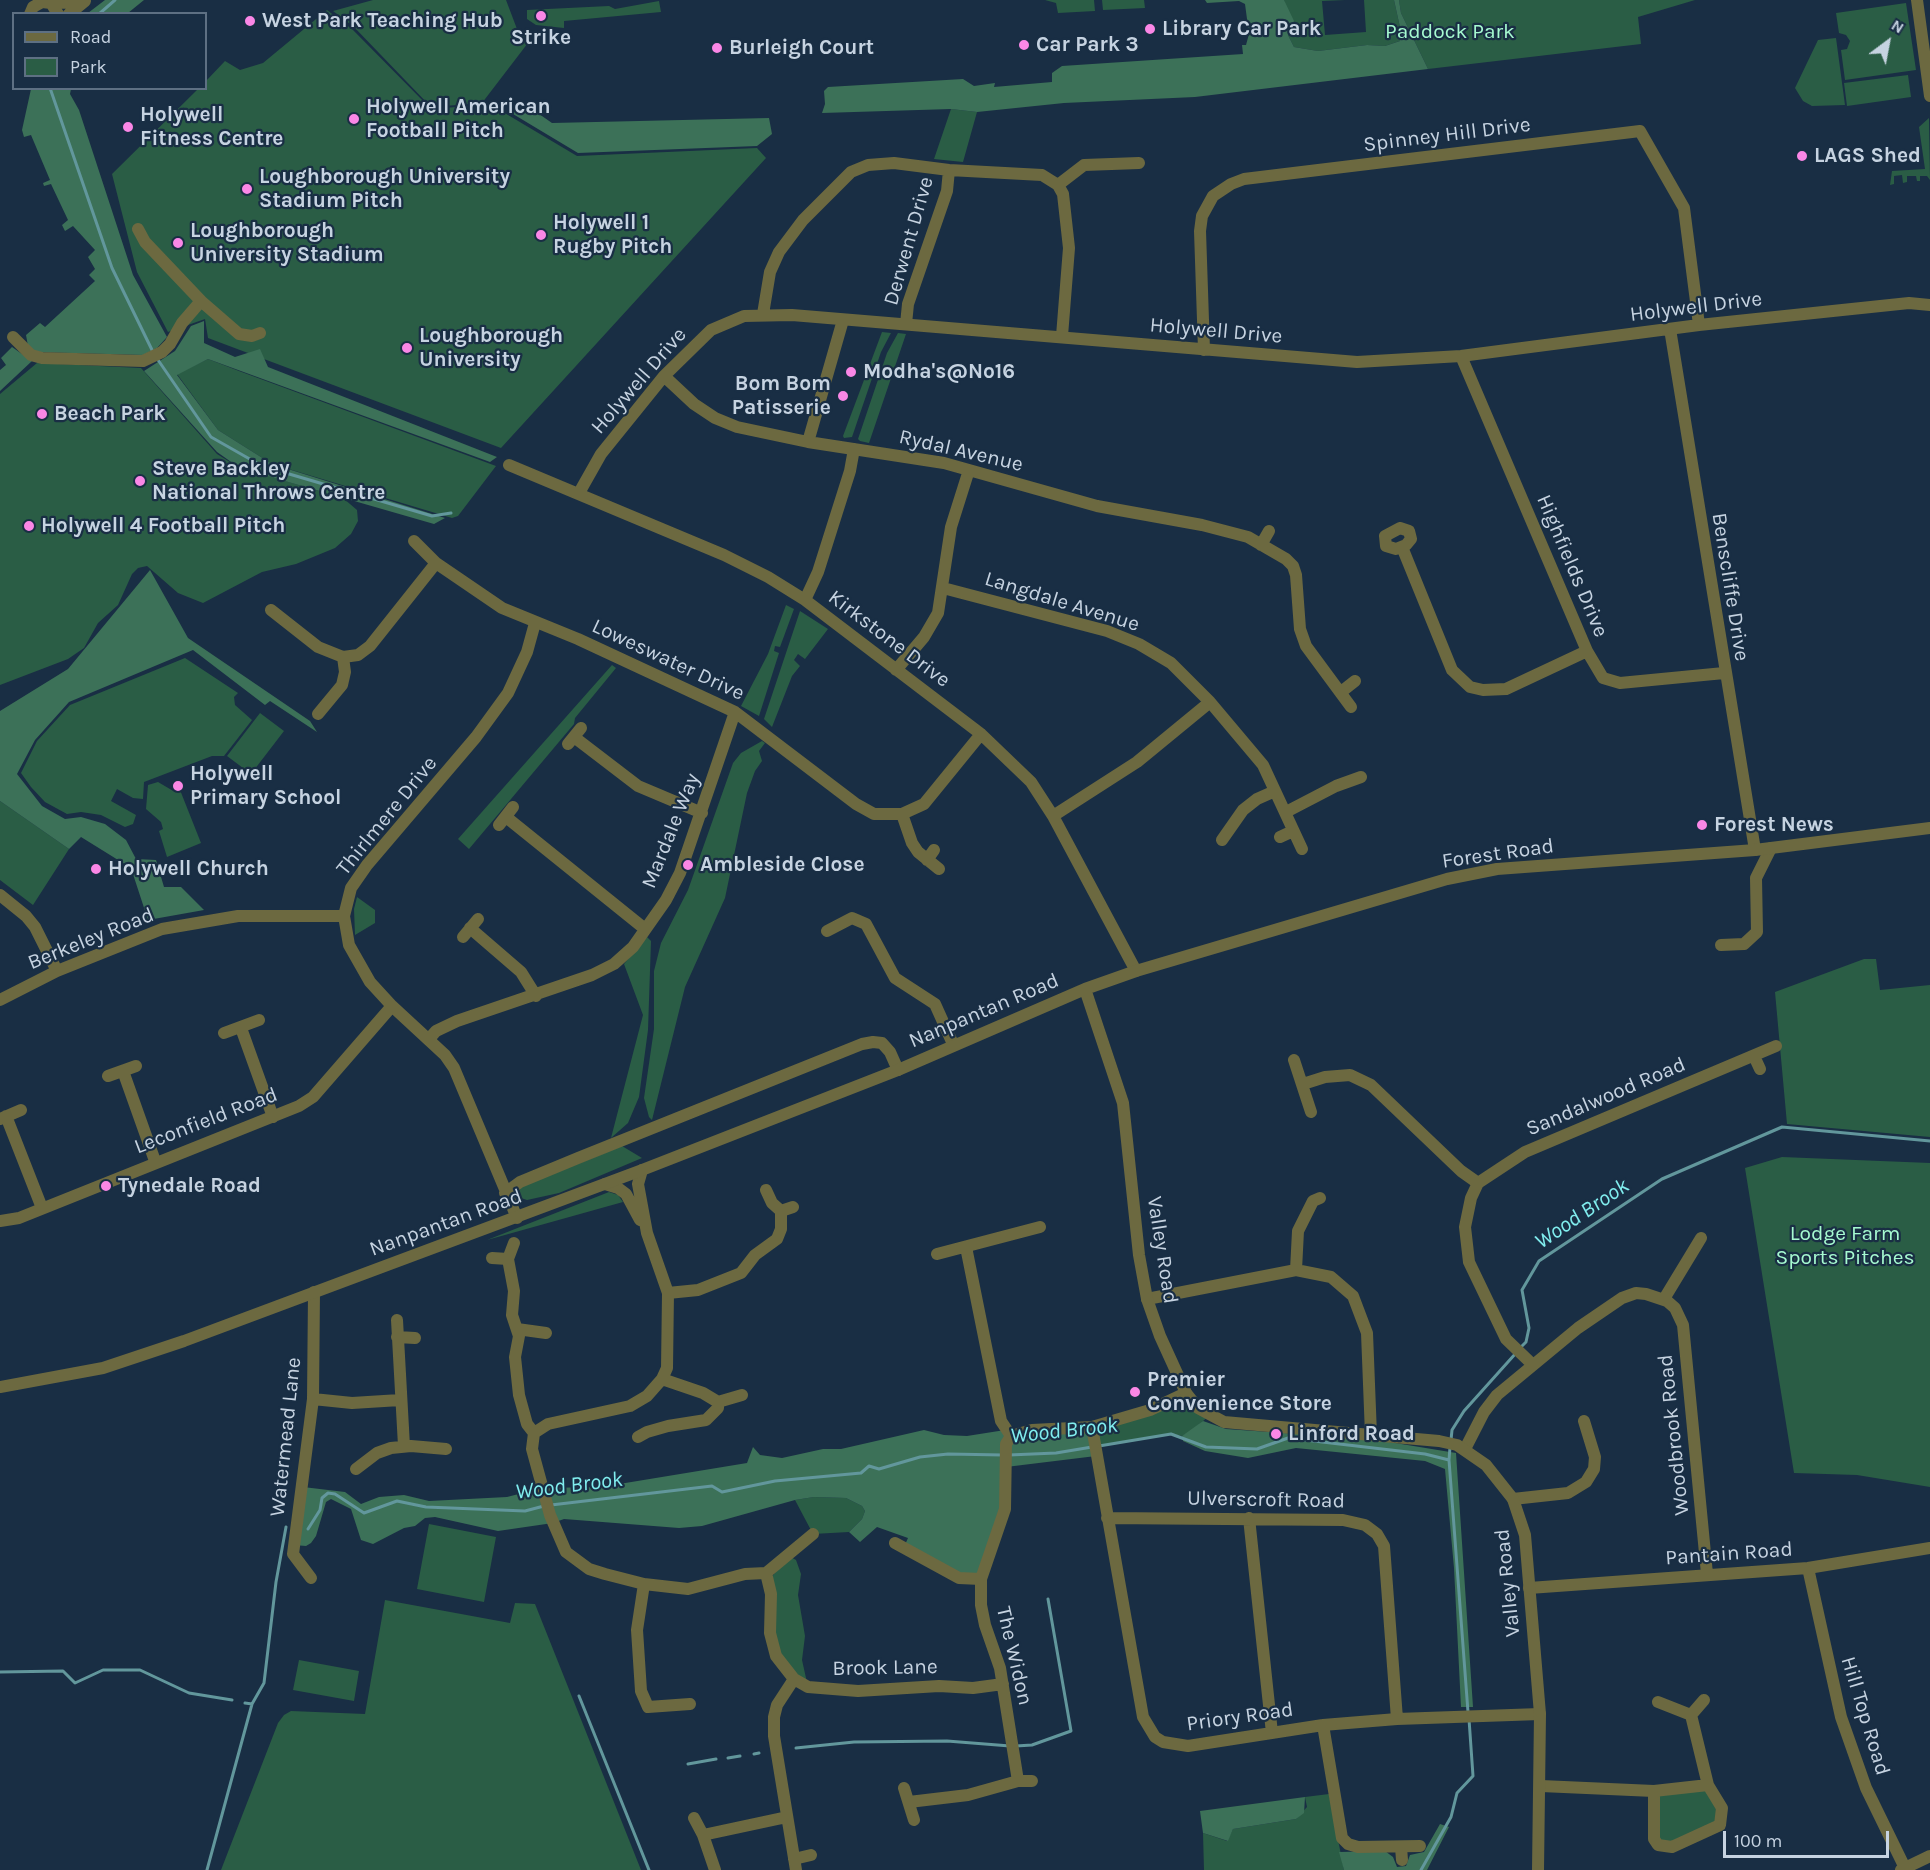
<!DOCTYPE html>
<style>
body{margin:0}
#map{position:relative;width:1930px;height:1870px;overflow:hidden;background:#192e44;font-family:Karla,sans-serif}
canvas{display:block}
.legend{position:absolute;left:12px;top:12px;width:195px;height:78px;box-sizing:border-box;background:#192e44;border:2px solid #5e7083;margin:0;padding:8px 10px;list-style:none;font-size:18px;color:#c6d3e1}
.legend li{display:flex;align-items:center;gap:12px;height:30px}
.legend b{width:30px;border:2px solid #5e7083}
.north{position:absolute;left:1858px;top:12px;width:60px;height:60px;-webkit-text-stroke:4px #192e44;paint-order:stroke;rotate:32deg;font-size:16px;font-weight:700;line-height:24px;text-align:center;color:#c6d3e1}
.north::after{content:'';display:block;margin:auto;width:21px;height:27px;background:#c6d3e1;clip-path:polygon(50% 0,100% 100%,50% 72%,0 100%)}
.scale{position:absolute;left:1723px;top:1831px;width:166px;height:27px;box-sizing:border-box;border:3px solid #c6d3e1;border-top:0;padding-left:8px;font-size:18px;line-height:21px;white-space:nowrap;color:#c6d3e1;-webkit-text-stroke:4px #192e44;paint-order:stroke}
</style>
<div id="map">
<canvas width="1930" height="1870"></canvas>
<ul class="legend">
<li><b style="height:8px;background:#6c6940"></b>Road</li>
<li><b style="height:16px;background:#2a5d45"></b>Park</li>
</ul>
<div class="north">N</div>
<div class="scale">100 m</div>
</div>
<script>
const ctx = document.querySelector('canvas').getContext('2d');
ctx.lineJoin = 'round';
function fillPath(path, color) {
  ctx.fillStyle = color;
  ctx.fill(path, 'evenodd');
}
function toPath(rows) {
  const path = new Path2D();
  for (const r of rows) {
    path.moveTo(r[0], r[1]);
    for (let i = 2; i < r.length; i += 2) path.lineTo(r[i], r[i + 1]);
  }
  return path;
}
function trace(path, color, width, dash) {
  ctx.strokeStyle = color;
  ctx.lineWidth = width;
  ctx.lineCap = dash ? 'butt' : 'round';
  ctx.setLineDash(dash || []);
  ctx.stroke(path);
}
function drawText(font, color, halo, rows, align = 'center') {
  ctx.font = font + ' Karla,sans-serif';
  ctx.lineWidth = 4.5;
  ctx.setLineDash([]);
  ctx.textBaseline = 'middle';
  ctx.strokeStyle = halo;
  ctx.fillStyle = color;
  for (const [text, x, y, turn = 0] of rows) {
    ctx.save();
    ctx.translate(x, y);
    ctx.rotate((+turn || 0) * Math.PI / 180);
    ctx.textAlign = isNaN(turn) ? turn : align;
    if (halo) ctx.strokeText(text, 0, 0);
    ctx.fillText(text, 0, 0);
    ctx.restore();
  }
}
fillPath(toPath([
 [373,0,506,0,517,29,531,39,482,103,431,107,354,27,333,11],
 [1045,0,1094,0,1095,11,1058,13,1056,3],
 [1102,0,1144,0,1145,8,1103,10],
 [1284,0,1345,0,1322,1,1325,35,1366,32,1364,0,1394,0,1401,32,1400,41,1385,46,1367,45,1318,51,1294,47,1288,35],
 [1399,0,1695,0,1638,17,1641,44,1428,69,1401,13],
 [659,1,661,12,564,21,564,28,536,25,527,19,527,10,609,6,615,9],
 [1906,3,1916,70,1845,80,1841,50,1847,49,1850,41,1846,35,1839,33,1836,13],
 [327,10,353,30,431,109,482,105,503,112,577,156,757,148,766,158,501,448,208,338,205,319,168,332,137,272,112,174,198,89,206,88,206,81,225,61,240,70,263,63],
 [1836,38,1845,105,1812,106,1803,101,1795,88,1818,40],
 [1908,75,1911,97,1847,106,1844,83],
 [951,109,977,112,963,162,934,159],
 [1929,118,1930,180,1927,176,1920,176,1920,181,1917,181,1916,176,1907,176,1907,182,1903,183,1902,175,1894,176,1894,184,1890,185,1892,171,1925,169,1919,127],
 [882,332,891,333,881,352,852,437,844,438,843,436],
 [898,333,906,334,869,443,860,441,858,439,887,353],
 [208,359,239,371,496,466,458,516,452,518,272,464,218,430,177,374],
 [37,363,141,368,217,454,238,467,343,498,357,510,358,521,351,534,335,548,296,564,262,572,203,603,178,593,147,566,138,568,132,574,118,605,98,623,84,648,68,659,0,685,0,394],
 [786,605,794,609,780,647,775,646,774,651,779,653,759,716,741,706,768,654],
 [800,611,828,629,805,659,798,654,794,660,800,666,792,676,772,727,764,719],
 [185,658,238,693,234,697,235,705,252,720,224,756,212,756,144,782,143,799,133,798,117,789,111,801,136,815,133,824,125,827,101,815,81,812,67,814,45,802,31,787,21,773,37,741,70,705],
 [612,665,616,668,575,718,574,724,469,849,458,839],
 [260,713,284,731,251,774,227,756],
 [762,741,765,743,759,751,762,761,755,771,747,793,725,898,685,987,652,1120,649,1117,644,1098,654,1029,654,971,661,943,688,890,733,763,741,753],
 [158,782,175,792,180,790,201,843,167,857,159,831,163,829,161,822,146,809,148,785],
 [0,801,69,849,33,905,0,880],
 [357,897,375,910,375,923,355,935,354,909],
 [647,937,651,941,648,1030,639,1097,628,1123,611,1138,643,1015,624,964],
 [1864,959,1876,959,1880,990,1930,985,1930,1137,1787,1124,1775,992],
 [622,1146,642,1158,559,1193,527,1200,518,1197,517,1192,520,1187],
 [1782,1157,1930,1163,1930,1487,1857,1475,1794,1473,1745,1168],
 [609,1192,618,1195,623,1202,487,1240],
 [1186,1393,1209,1416,1190,1432,1182,1436,1171,1434,1095,1446,1092,1427],
 [814,1497,846,1498,862,1506,865,1511,862,1519,849,1532,813,1534,795,1500],
 [429,1524,496,1537,484,1602,417,1589],
 [789,1556,796,1560,801,1574,798,1595,805,1636,802,1660,808,1687,776,1656,769,1580],
 [385,1600,510,1623,515,1603,535,1604,641,1870,221,1870,278,1723,284,1715,291,1711,365,1714],
 [299,1660,359,1671,354,1701,293,1690],
 [1708,1785,1722,1808,1716,1829,1658,1845,1654,1791],
 [1329,1794,1344,1870,1204,1870,1203,1833,1227,1841,1233,1829,1296,1819,1307,1807,1305,1797]
]), '#2a5d45');
fillPath(toPath([
 [105,0,144,0,128,13,88,13],
 [1205,0,1284,0,1294,21,1288,35,1294,47,1318,51,1367,45,1385,46,1400,41,1401,32,1394,0,1399,0,1401,13,1428,69,1195,97,1064,103,977,112,951,109,822,113,825,104,824,91,828,87,963,79,974,86,995,83,994,87,1052,82,1052,73,1062,66,1243,54,1242,45,1246,45,1249,34,1245,4,1239,1,1207,3],
 [31,89,71,89,70,94,79,110,133,275,167,337,157,348,143,355,36,352,28,346,26,335,40,323,45,327,95,281,89,275,95,269,88,257,95,250,73,226,65,231,62,225,68,220,51,184,44,186,43,183,50,180,31,135,24,137,22,130],
 [519,100,552,123,769,118,772,134,757,146,578,153,508,111],
 [204,321,204,343,235,357,260,349,268,367,497,457,490,462,208,359,177,375,218,430,272,464,445,518,434,524,264,475,234,464,217,452,144,371,175,351,191,326],
 [12,347,32,361,0,391,0,370,6,365,1,358],
 [150,570,188,638,310,721,317,732,270,701,265,705,193,650,69,702,35,740,17,774,42,806,65,819,81,817,105,824,126,840,136,859,156,860,164,887,181,887,204,910,148,920,131,868,81,837,69,849,0,801,0,711,68,669],
 [1203,1421,1226,1429,1371,1439,1456,1453,1473,1707,1461,1707,1454,1568,1445,1469,1425,1461,1296,1448,1248,1458,1205,1451,1183,1441,1182,1436],
 [1092,1427,1096,1456,1006,1467,1006,1492,981,1579,959,1578,904,1547,908,1538,877,1527,860,1542,849,1532,862,1519,865,1511,862,1506,846,1498,814,1497,795,1500,702,1526,679,1528,564,1519,553,1523,498,1531,435,1517,425,1518,415,1526,404,1528,373,1544,361,1540,351,1509,331,1499,326,1502,316,1536,311,1543,306,1546,294,1545,303,1487,345,1492,361,1504,379,1497,404,1495,429,1501,507,1497,542,1488,601,1487,747,1463,753,1447,760,1455,782,1458,823,1449,841,1449,924,1430,944,1435,967,1436,1005,1430],
 [1305,1797,1304,1813,1296,1819,1233,1829,1228,1841,1203,1833,1200,1811],
 [1440,1824,1449,1827,1427,1870,1344,1870,1339,1852,1385,1851,1393,1857,1397,1867,1406,1866,1410,1855,1424,1852]
]), '#3c7158');
trace(toPath([
 [99,14,115,0],
 [50,88,112,268,153,352],
 [156,357,211,437,262,466,432,516,451,513],
 [1520,1348,1526,1342,1529,1328,1522,1290,1539,1261,1662,1179,1782,1127,1930,1141],
 [1451,1440,1452,1430,1464,1411,1516,1353],
 [1099,1446,1171,1434,1206,1447,1257,1449,1288,1438,1425,1454,1449,1460,1450,1447],
 [1009,1455,1056,1453,1092,1447],
 [1449,1460,1468,1712],
 [551,1505,712,1486,722,1492,775,1481,861,1473,869,1466,879,1469,920,1457,948,1454,1003,1455],
 [308,1529,320,1510,322,1498,328,1493,335,1494,364,1513,397,1501,426,1507,525,1511,544,1506],
 [0,1672,63,1671,75,1683,103,1670,140,1670,189,1693,232,1700],
 [579,1696,649,1870],
 [245,1703,252,1704,264,1683,276,1582,286,1527],
 [1016,1746,1032,1745,1071,1731,1048,1599],
 [796,1748,854,1742,947,1741,1010,1746],
 [754,1754,759,1753],
 [728,1758,740,1756],
 [688,1764,716,1759],
 [207,1870,252,1704],
 [1421,1870,1451,1817,1457,1793,1473,1776,1469,1719]
]), '#62979c', 3);
trace(toPath([
 [1917,0,1930,96],
 [51,3,83,2],
 [30,14,33,7,42,2,51,3,58,14],
 [69,14,85,1],
 [1058,185,1084,165,1139,163],
 [138,229,145,242,201,301],
 [763,314,770,272,779,252,803,220,851,172,868,165,894,163,949,170,1042,175,1058,185,1063,194,1069,248,1062,336],
 [906,324,908,304,947,191,949,170],
 [1670,329,1755,850],
 [13,337,31,355,42,358,143,361,162,352,170,344,182,323,201,301,239,334,252,336,260,333],
 [1204,350,1200,231,1202,216,1213,196,1231,184,1244,179,1640,131,1684,208,1699,325],
 [1461,356,1587,651,1603,678,1620,683,1724,673],
 [664,376,694,404,715,418,737,427,808,442,944,463,1097,506,1202,525,1248,537,1286,559,1293,566,1296,575,1300,629,1306,646,1351,707],
 [808,442,843,320],
 [509,465,724,555,768,577,805,600,981,734,1031,782,1053,816,1136,971],
 [579,493,601,454,664,376,711,330,744,316,792,315,1357,362,1461,356,1699,325,1909,303,1930,305],
 [1400,528,1409,531,1411,539,1406,545,1396,549,1386,546,1385,536,1400,528],
 [414,541,436,563,502,608,578,639,735,712,856,804,874,814,902,814,924,804,981,734],
 [1261,545,1269,531],
 [1402,547,1452,670,1470,687,1483,690,1506,689,1587,651],
 [943,588,1107,631,1139,644,1171,663,1210,702,1263,765,1302,849],
 [805,600,818,572,850,471,854,449],
 [271,610,318,647,343,657,358,655,370,646,436,563],
 [896,670,924,637,938,613,951,527,969,470],
 [1341,692,1355,681],
 [318,714,342,685,345,672,343,657],
 [574,737,638,786,702,813],
 [568,744,581,728],
 [1286,812,1336,786,1361,777],
 [902,814,912,843,918,852,939,869],
 [1053,816,1137,762,1210,702],
 [506,817,645,929],
 [499,825,513,807],
 [1280,837,1293,831],
 [1222,840,1243,810,1257,799,1275,791],
 [927,860,934,850],
 [0,895,26,916,35,927,57,971],
 [470,928,521,972,536,996],
 [827,931,852,918,866,924,895,978,935,1004,953,1044],
 [463,937,478,919],
 [1721,945,1744,944,1757,932,1756,878,1771,848],
 [0,1000,57,971,162,929,238,916,344,916],
 [241,1028,273,1117],
 [224,1033,259,1020],
 [429,1039,436,1031,457,1021,592,975,614,964,633,947,666,900,680,873,735,712],
 [1754,1056,1760,1069],
 [1294,1060,1311,1112],
 [123,1071,155,1161],
 [108,1076,136,1066],
 [1303,1084,1325,1077,1350,1075,1371,1085,1461,1171,1478,1183],
 [6,1116,42,1208],
 [0,1119,21,1110],
 [642,1170,638,1184,647,1233,668,1293,667,1368,662,1379,647,1396,630,1406,548,1424,534,1433,532,1449,550,1515,566,1552,589,1569,605,1574,644,1584,688,1589,745,1574,766,1573],
 [605,1184,618,1188,626,1194,640,1220],
 [505,1193,520,1182,578,1158,862,1044,873,1042,882,1043,890,1052,898,1070],
 [781,1211,793,1207],
 [517,1218,454,1068,445,1055,392,1006,370,982,349,945,344,916,351,888,367,865,476,737,508,693,527,652,535,623],
 [0,1221,19,1218,299,1106,313,1097,392,1006],
 [514,1243,508,1259,514,1291,512,1315,519,1336,515,1357,519,1395,527,1424,534,1433],
 [966,1247,1001,1421,1011,1436],
 [937,1254,1040,1227],
 [492,1258,508,1259],
 [1296,1270,1298,1231,1313,1201,1320,1198],
 [668,1293,698,1290,741,1273,755,1255,777,1239,781,1229,781,1211,772,1203,766,1190],
 [1147,1299,1296,1270,1331,1277,1353,1296,1367,1333,1371,1435],
 [1664,1299,1701,1238],
 [397,1320,404,1446],
 [517,1329,546,1333],
 [397,1337,415,1338],
 [1533,1365,1506,1339,1469,1262,1465,1227,1471,1198,1478,1183,1525,1152,1776,1046],
 [662,1379,703,1393,718,1402],
 [313,1399,352,1403,400,1400],
 [718,1402,742,1395],
 [1092,1427,1143,1717,1155,1737,1163,1742,1188,1746,1323,1725,1397,1719,1540,1714],
 [1011,1436,1006,1444,1005,1509,981,1579,981,1605,985,1625,1000,1668,1018,1781],
 [1011,1436,1032,1430,1092,1427,1150,1410,1186,1393],
 [638,1437,647,1432,668,1426,706,1420,718,1408,718,1402],
 [1465,1449,1484,1412,1497,1395,1578,1328,1622,1298,1636,1293,1646,1294,1667,1301,1675,1308,1683,1325,1707,1574],
 [356,1469,377,1453,391,1448,411,1446,446,1449],
 [1513,1499,1568,1493,1586,1482,1594,1469,1595,1457,1584,1421],
 [1107,1518,1343,1520,1365,1525,1377,1534,1384,1546,1397,1719],
 [1249,1518,1272,1733],
 [895,1543,959,1578,981,1579],
 [1808,1568,1841,1717,1866,1788,1905,1868],
 [766,1573,771,1594,770,1633,776,1656,794,1679,808,1687,858,1691,939,1686,973,1688,1003,1684],
 [766,1573,813,1534],
 [311,1578,293,1554,313,1399,314,1292],
 [644,1584,637,1630,641,1691,648,1707,690,1704],
 [1529,1588,1808,1568,1930,1548],
 [794,1679,777,1705,774,1717,774,1736,796,1870],
 [1658,1702,1691,1715,1704,1700],
 [1323,1725,1342,1838,1348,1844,1358,1847,1420,1846],
 [1541,1786,1654,1791,1708,1785,1691,1715],
 [904,1788,914,1820],
 [1654,1791,1654,1839,1658,1845,1672,1847,1720,1825,1722,1808,1708,1785],
 [909,1802,968,1795,1018,1781,1032,1781],
 [694,1818,703,1835],
 [1401,1847,1402,1860],
 [794,1859,811,1855],
 [715,1870,703,1835,787,1817],
 [1901,1870,1930,1856]
]), '#6c6940', 12);
trace(toPath([
 [1085,989,1123,1103,1139,1255,1147,1299,1160,1336,1186,1393,1198,1408,1224,1422,1439,1441,1457,1445,1486,1465,1513,1499,1525,1535,1540,1714,1538,1870],
 [0,1387,103,1368,184,1341,642,1170,898,1070,1085,989,1136,971,1447,879,1497,869,1755,850,1930,828]
]), '#6c6940', 12);
for (const [x, y, r, color] of [
 [541,16,6,"#fa87e6"],
 [250,21,6,"#fa87e6"],
 [1150,29,6,"#fa87e6"],
 [1024,45,6,"#fa87e6"],
 [717,48,6,"#fa87e6"],
 [354,119,6,"#fa87e6"],
 [128,127,6,"#fa87e6"],
 [1802,156,6,"#fa87e6"],
 [247,189,6,"#fa87e6"],
 [541,235,6,"#fa87e6"],
 [178,243,6,"#fa87e6"],
 [407,348,6,"#fa87e6"],
 [851,372,6,"#fa87e6"],
 [843,396,6,"#fa87e6"],
 [42,414,6,"#fa87e6"],
 [140,481,6,"#fa87e6"],
 [29,526,6,"#fa87e6"],
 [178,786,6,"#fa87e6"],
 [1702,825,6,"#fa87e6"],
 [688,865,6,"#fa87e6"],
 [96,869,6,"#fa87e6"],
 [106,1186,6,"#fa87e6"],
 [1135,1392,6,"#fa87e6"],
 [1276,1434,6,"#fa87e6"]
]) {
  const dot = new Path2D();
  dot.arc(x, y, r, 0, 2 * Math.PI);
  ctx.fillStyle = color;
  ctx.fill(dot);
  trace(dot, '#192e44', 2);
}
drawText('bold 21px', '#c6d3e1', '#192e44', [
 ["West Park Teaching Hub",262,21],
 ["Library Car Park",1162,29],
 ["Strike",541,38,"center"],
 ["Car Park 3",1036,45],
 ["Burleigh Court",729,48],
 ["Holywell American",366,107],
 ["Football Pitch",366,131],
 ["Holywell",140,115],
 ["Fitness Centre",140,139],
 ["LAGS Shed",1814,156],
 ["Loughborough University",259,177],
 ["Stadium Pitch",259,201],
 ["Holywell 1",553,223],
 ["Rugby Pitch",553,247],
 ["Loughborough",190,231],
 ["University Stadium",190,255],
 ["Loughborough",419,336],
 ["University",419,360],
 ["Modha's@No16",863,372],
 ["Bom Bom",831,384,"right"],
 ["Patisserie",831,408,"right"],
 ["Beach Park",54,414],
 ["Steve Backley",152,469],
 ["National Throws Centre",152,493],
 ["Holywell 4 Football Pitch",41,526],
 ["Holywell",190,774],
 ["Primary School",190,798],
 ["Forest News",1714,825],
 ["Ambleside Close",700,865],
 ["Holywell Church",108,869],
 ["Tynedale Road",118,1186],
 ["Premier",1147,1380],
 ["Convenience Store",1147,1404],
 ["Linford Road",1288,1434]
], 'left');
drawText('21px', '#a6fad0', '#192e44', [
 ["Paddock Park",1450,32],
 ["Lodge Farm",1845,1234],
 ["Sports Pitches",1845,1258]
]);
drawText('21px', '#c6d3e1', '#192e44', [
 ["Spinney Hill Drive",1447,135,-7],
 ["Derwent Drive",909,241,-74],
 ["Holywell Drive",1696,307,-7],
 ["Holywell Drive",1216,331,5],
 ["Holywell Drive",639,381,-49],
 ["Rydal Avenue",961,451,13],
 ["Highfields Drive",1572,566,67],
 ["Benscliffe Drive",1730,587,81],
 ["Langdale Avenue",1062,602,17],
 ["Kirkstone Drive",889,639,37],
 ["Loweswater Drive",668,660,25],
 ["Thirlmere Drive",387,816,-51],
 ["Mardale Way",671,831,-68],
 ["Forest Road",1498,854,-8],
 ["Berkeley Road",91,939,-22],
 ["Nanpantan Road",984,1011,-23],
 ["Sandalwood Road",1606,1097,-23],
 ["Leconfield Road",206,1121,-21],
 ["Nanpantan Road",446,1223,-20],
 ["Valley Road",1162,1250,81],
 ["Woodbrook Road",1674,1435,-96],
 ["Watermead Lane",286,1437,-84],
 ["Ulverscroft Road",1266,1500,1],
 ["Pantain Road",1729,1554,-4],
 ["Valley Road",1508,1583,-96],
 ["The Widon",1014,1656,77],
 ["Brook Lane",885,1668,-1],
 ["Hill Top Road",1865,1716,73],
 ["Priory Road",1240,1717,-8]
]);
drawText('italic 22px', '#80edee', '#192e44', [
 ["Wood Brook",1582,1214,-34],
 ["Wood Brook",1064,1431,-6],
 ["Wood Brook",569,1486,-7]
]);
</script>
